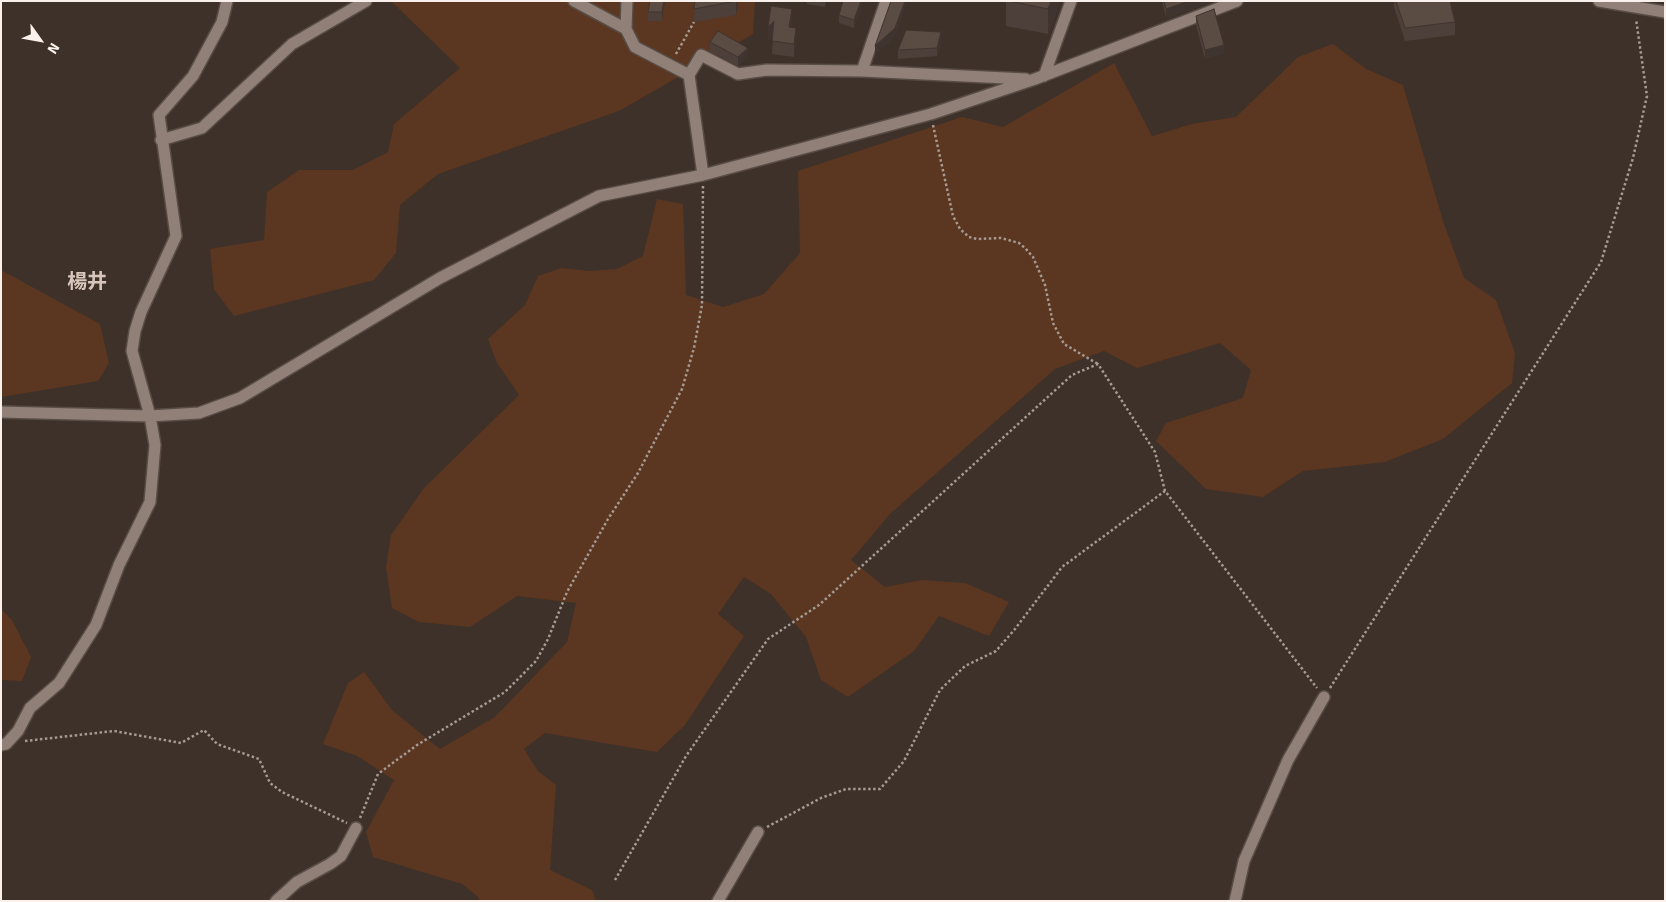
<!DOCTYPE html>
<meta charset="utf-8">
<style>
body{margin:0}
#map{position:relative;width:1666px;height:902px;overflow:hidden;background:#3e3129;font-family:Signika,sans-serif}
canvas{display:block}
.frame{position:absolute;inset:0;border:2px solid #faf1ec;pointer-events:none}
.north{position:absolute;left:15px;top:15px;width:50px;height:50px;-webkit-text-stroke:4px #3e3129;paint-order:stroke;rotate:122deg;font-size:14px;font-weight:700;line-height:20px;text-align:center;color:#faf1ec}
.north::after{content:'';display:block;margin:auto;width:18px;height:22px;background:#faf1ec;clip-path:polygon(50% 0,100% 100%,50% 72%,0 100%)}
</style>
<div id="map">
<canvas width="1666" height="902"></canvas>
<div class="frame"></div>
<div class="north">N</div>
</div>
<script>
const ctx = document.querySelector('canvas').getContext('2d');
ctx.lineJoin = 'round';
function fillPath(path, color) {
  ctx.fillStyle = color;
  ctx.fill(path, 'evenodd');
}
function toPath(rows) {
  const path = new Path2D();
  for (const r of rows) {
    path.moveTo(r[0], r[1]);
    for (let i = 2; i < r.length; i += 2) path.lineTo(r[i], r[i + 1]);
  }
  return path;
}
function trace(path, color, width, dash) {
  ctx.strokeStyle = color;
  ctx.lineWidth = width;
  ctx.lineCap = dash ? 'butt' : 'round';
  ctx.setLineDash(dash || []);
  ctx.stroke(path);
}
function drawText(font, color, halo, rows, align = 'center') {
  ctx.font = font + ' Signika,"Noto Sans JP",sans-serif';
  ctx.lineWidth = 4;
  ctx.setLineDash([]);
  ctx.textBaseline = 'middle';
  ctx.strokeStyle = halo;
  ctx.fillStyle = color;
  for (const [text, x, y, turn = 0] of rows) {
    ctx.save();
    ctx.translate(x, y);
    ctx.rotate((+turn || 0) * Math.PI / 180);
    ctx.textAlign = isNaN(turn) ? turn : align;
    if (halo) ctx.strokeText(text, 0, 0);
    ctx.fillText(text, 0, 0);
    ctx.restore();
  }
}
fillPath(toPath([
 [391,1,755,1,753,34,619,111,438,174,400,205,396,253,374,280,234,316,214,289,210,249,264,240,267,192,299,170,353,170,388,152,394,124,460,68],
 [1333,44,1366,69,1403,85,1443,221,1464,278,1496,300,1515,353,1512,383,1443,439,1385,462,1303,471,1263,497,1206,489,1156,441,1166,423,1243,398,1251,370,1220,343,1137,368,1104,351,1055,369,890,514,851,560,885,587,922,580,965,583,1009,602,989,636,939,616,914,651,848,697,821,680,806,637,771,594,744,577,718,614,744,636,685,725,657,752,545,733,524,749,538,771,556,785,550,870,592,890,596,901,480,901,478,897,462,884,373,857,366,832,394,780,357,756,323,744,348,683,364,672,392,710,440,749,495,717,567,642,576,603,517,596,470,627,419,622,392,608,386,567,391,535,424,488,519,395,497,363,488,339,525,305,538,276,561,268,590,271,617,269,643,256,657,199,683,204,686,295,723,307,764,294,800,253,798,171,962,117,1003,127,1114,63,1152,136,1192,124,1236,117,1298,57],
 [1,270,100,324,109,363,98,381,1,397],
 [1,609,12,620,31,657,22,681,1,680]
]), '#5b3620');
const street = toPath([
 [574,1,626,29],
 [627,1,626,29,635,47,689,75,703,175],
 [886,1,862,71,1026,79],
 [1599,1,1665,12],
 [689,75,701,55,738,74,767,70,862,71],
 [1044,76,1071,1],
 [161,140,202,128,292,44,366,1],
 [1,412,150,416,199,413,240,398,440,278,599,196,703,175,931,114,1035,79,1237,1],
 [1,745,6,744,18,731,30,708,59,683,96,625,119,565,150,502,155,445,150,416,132,351,135,331,141,312,176,236,159,115,193,76,222,22,227,1],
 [276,901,297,882,330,864,341,856,356,828],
 [718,901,758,832],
 [1235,901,1244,861,1288,760,1324,697]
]);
trace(street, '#584d46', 14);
trace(toPath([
 [676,54,694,22],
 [933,125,953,216,960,229,969,237,977,239,1001,238,1019,243,1025,248,1033,257,1045,285,1053,323,1064,344,1098,364],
 [1330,688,1601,262,1633,158,1647,96,1636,19],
 [25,741,114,731,181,743,204,730,217,744,259,759,270,783,282,792,347,823],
 [360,818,378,774,417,745,505,692,536,661,548,639,567,592,608,519,638,473,682,389,694,348,702,305,703,186],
 [767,827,821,798,846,789,880,789,904,761,940,690,965,666,996,651,1015,629,1062,567,1165,491],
 [615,880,686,756,768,639,819,605,1072,375,1098,364,1155,452,1165,491,1317,688]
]), '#a59b94', 2.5, [2.5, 2.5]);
trace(street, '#908077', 11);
fillPath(toPath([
 [665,1,662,21,648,21,648,12],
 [695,1,738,1,736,15,694,22],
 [807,1,826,1,825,7,807,4],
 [863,1,854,28,839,23,839,15],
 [1006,1,1060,1,1048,34,1006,26],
 [1162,1,1213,1,1213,2,1166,18],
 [1394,1,1450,1,1455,22,1455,35,1405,41,1394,7],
 [1196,16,1224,53,1205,59,1196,25],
 [792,22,791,27,796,41,794,57,772,54,773,36,768,40,768,27],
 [941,41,937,56,898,59,898,50],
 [710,42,748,57,738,66,710,51]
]), '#4d403a');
fillPath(toPath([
 [664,1,665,1,662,21,662,12],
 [736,1,738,1,736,15],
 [861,1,863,1,854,28,854,20],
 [905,1,908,1,895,37,875,55,875,46],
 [1051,1,1060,1,1048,34,1048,9],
 [1189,1,1213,1,1213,2,1166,18,1166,9],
 [792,9,792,22,789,40,789,27],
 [774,21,774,35,768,40,768,27],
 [796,28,796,41,794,57,794,44],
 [941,32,941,41,937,56,937,48],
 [1224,45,1224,53,1205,59,1205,50],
 [748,48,748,57,738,66,738,57]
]), '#3f342f');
const building = toPath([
 [650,1,664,1,662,12,648,12,650,1],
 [695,1,736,1,694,9,695,1],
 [843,1,861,1,854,20,839,15,843,1],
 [891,1,905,1,895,28,875,46,891,1],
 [1009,1,1051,1,1048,9,1009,1],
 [1164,1,1189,1,1166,9,1164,1],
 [1396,1,1450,1,1455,22,1405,28,1396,1],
 [771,6,792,9,789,27,796,28,794,44,772,41,774,21,768,27,771,6],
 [1214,9,1224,45,1205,50,1196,16,1214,9],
 [906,30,941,32,937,48,898,50,906,30],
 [718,31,748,48,738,57,710,42,718,31]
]);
fillPath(building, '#5a4b43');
trace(building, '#3f342f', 1);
drawText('bold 20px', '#d8c6bd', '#3e3129', [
 ["楊井",87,283]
]);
</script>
